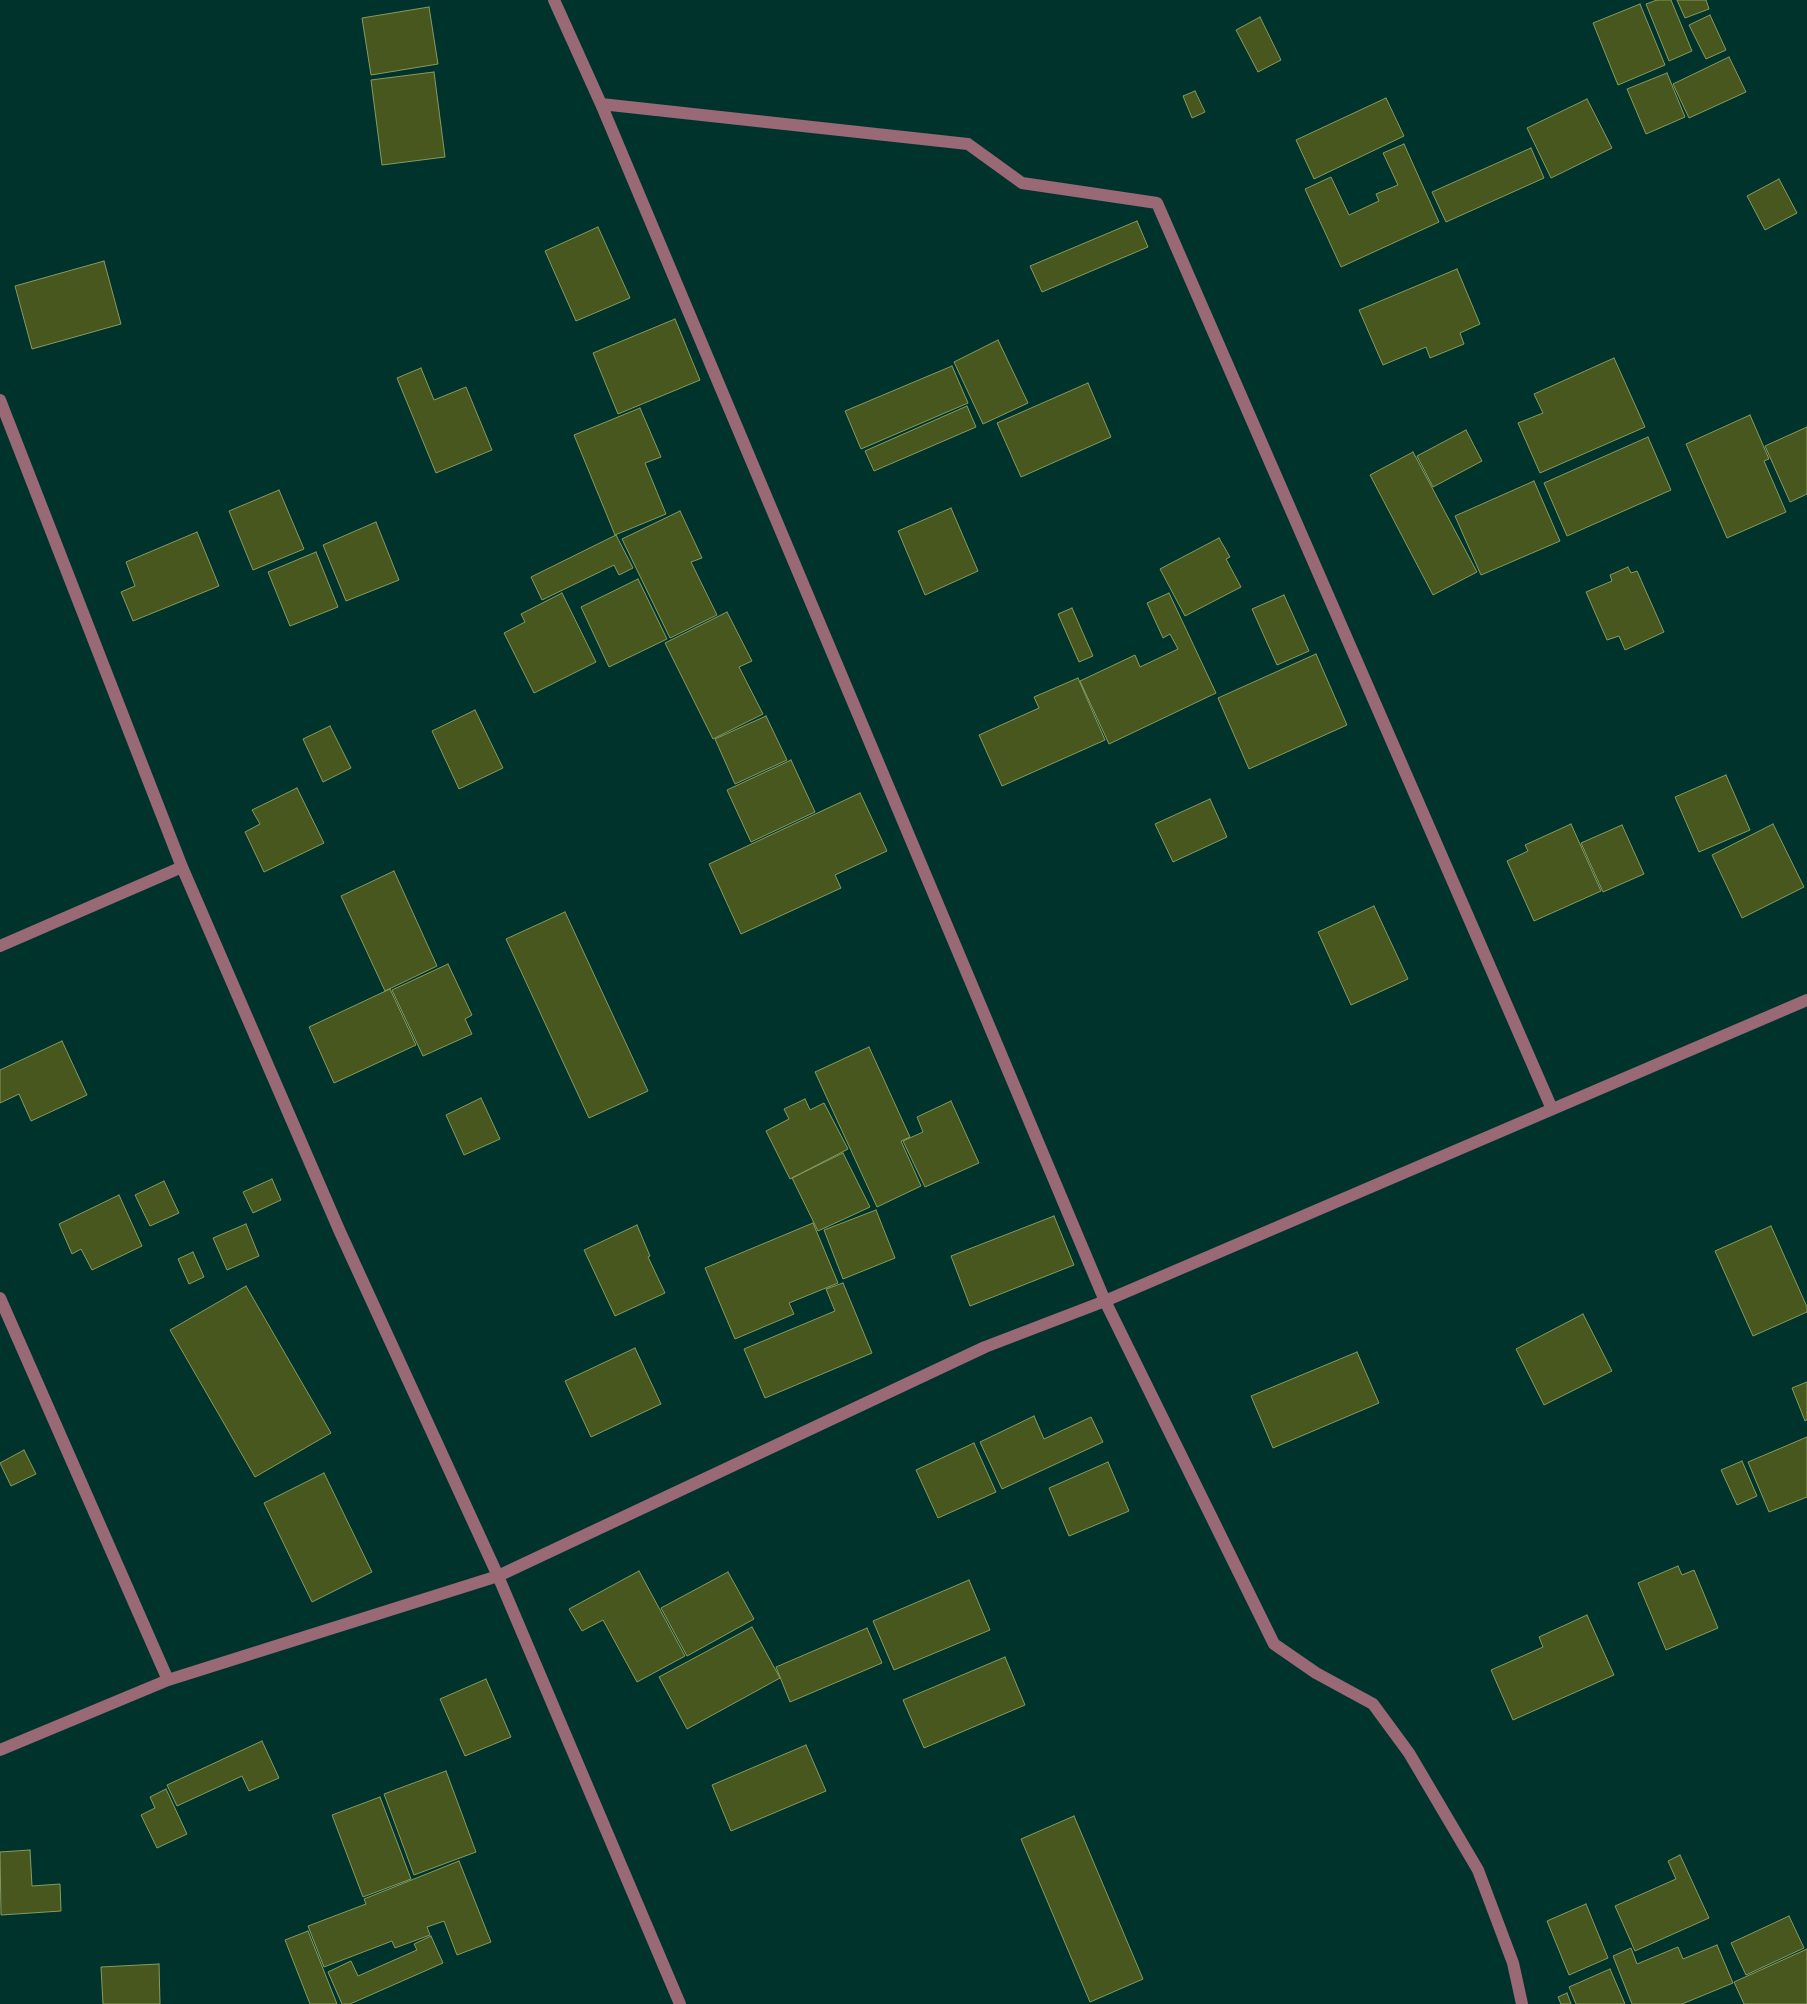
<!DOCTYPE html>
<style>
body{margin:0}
canvas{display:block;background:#01332d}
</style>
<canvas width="1807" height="2004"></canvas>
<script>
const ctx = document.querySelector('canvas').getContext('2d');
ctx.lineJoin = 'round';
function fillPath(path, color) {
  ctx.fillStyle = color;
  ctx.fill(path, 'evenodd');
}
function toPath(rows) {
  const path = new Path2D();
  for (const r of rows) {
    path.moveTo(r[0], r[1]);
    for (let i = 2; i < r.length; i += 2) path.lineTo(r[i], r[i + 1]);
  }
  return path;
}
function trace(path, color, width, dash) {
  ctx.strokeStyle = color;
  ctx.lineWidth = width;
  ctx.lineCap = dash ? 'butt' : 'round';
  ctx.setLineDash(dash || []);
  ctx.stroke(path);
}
const building = toPath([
 [1657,0,1671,0,1692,51,1669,61,1646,4,1657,0],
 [1677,0,1706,0,1709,9,1685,18,1677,0],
 [1640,4,1665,65,1618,85,1593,23,1640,4],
 [429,7,438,64,371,75,362,18,429,7],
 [1710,15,1726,50,1706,59,1689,25,1710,15],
 [1260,17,1281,60,1258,72,1236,30,1260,17],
 [1729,57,1746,92,1689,118,1673,84,1729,57],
 [434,72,445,157,382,165,371,80,434,72],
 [1667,73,1685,117,1646,134,1627,89,1667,73],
 [1195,91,1205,112,1192,118,1183,96,1195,91],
 [1386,98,1404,136,1314,179,1296,140,1386,98],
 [1587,99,1612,148,1551,178,1527,128,1587,99],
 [1404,144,1439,222,1341,267,1305,189,1331,177,1349,215,1379,201,1376,194,1398,185,1383,153,1404,144],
 [1531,148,1544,178,1446,222,1432,192,1531,148],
 [1779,179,1797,213,1765,230,1747,196,1779,179],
 [1137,221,1148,247,1042,292,1030,266,1137,221],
 [598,227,630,298,576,321,545,251,598,227],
 [104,261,121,324,32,349,15,286,104,261],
 [1457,269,1480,324,1460,333,1464,344,1430,358,1426,347,1383,365,1359,310,1457,269],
 [675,319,700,380,618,414,593,353,675,319],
 [998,340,1028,403,983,424,954,362,998,340],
 [1614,358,1645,427,1540,473,1518,423,1543,413,1534,394,1614,358],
 [952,366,968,403,861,449,845,411,952,366],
 [421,368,434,400,466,387,492,450,436,473,397,378,421,368],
 [1088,383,1111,437,1021,477,997,423,1088,383],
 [967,406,976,427,874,471,865,451,967,406],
 [640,408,661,457,645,463,666,514,615,535,574,435,640,408],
 [1750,415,1769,459,1764,461,1786,512,1727,538,1686,444,1750,415],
 [1807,427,1807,494,1790,502,1765,446,1807,427],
 [1466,430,1482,461,1433,487,1417,456,1466,430],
 [1648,437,1671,490,1567,536,1544,483,1648,437],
 [1413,452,1477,572,1433,595,1370,475,1413,452],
 [1534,481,1560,541,1481,575,1455,516,1534,481],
 [279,490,304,549,253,570,229,511,279,490],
 [951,508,978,571,925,595,898,531,951,508],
 [680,511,702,558,691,562,717,615,670,638,622,539,680,511],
 [376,522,399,580,346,601,323,545,376,522],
 [197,532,219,586,133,621,121,592,135,586,126,562,197,532],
 [616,535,633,568,619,575,614,565,542,600,531,577,616,535],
 [1219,538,1230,557,1226,559,1241,587,1185,616,1160,569,1219,538],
 [316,552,338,607,290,626,268,572,316,552],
 [1628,567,1631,573,1637,571,1664,632,1625,650,1619,636,1607,640,1586,592,1612,581,1610,575,1628,567],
 [638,579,667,639,609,667,581,607,638,579],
 [562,593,596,662,534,693,504,633,525,622,521,614,562,593],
 [1169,593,1216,693,1109,744,1080,681,1135,655,1140,667,1178,649,1170,634,1163,638,1147,603,1169,593],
 [1284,595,1309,651,1277,665,1252,609,1284,595],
 [1072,608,1093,656,1079,662,1058,614,1072,608],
 [727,612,752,661,739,667,763,714,713,739,665,643,727,612],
 [1316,654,1347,725,1249,769,1218,698,1316,654],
 [1078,678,1105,740,1002,786,979,735,1039,708,1034,697,1078,678],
 [475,710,503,768,459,789,432,731,475,710],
 [766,716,787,760,735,784,715,739,766,716],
 [330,726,351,768,323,782,303,739,330,726],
 [791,760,815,812,751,842,727,790,791,760],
 [1726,775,1750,830,1699,852,1675,797,1726,775],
 [297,788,324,843,264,872,245,832,260,824,252,810,297,788],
 [860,793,887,851,835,875,841,888,741,934,709,864,860,793],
 [1210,799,1227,837,1173,862,1155,824,1210,799],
 [1571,824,1601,891,1534,921,1507,861,1528,851,1525,845,1571,824],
 [1773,824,1804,887,1742,918,1712,855,1773,824],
 [1622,825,1644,874,1603,892,1581,843,1622,825],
 [394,871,437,966,385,991,341,896,394,871],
 [1374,906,1408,979,1351,1005,1318,932,1374,906],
 [565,912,648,1091,589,1118,506,939,565,912],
 [448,964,472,1015,465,1019,472,1034,423,1056,392,990,448,964],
 [390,989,416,1045,334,1083,309,1027,390,989],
 [62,1041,87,1095,31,1121,19,1094,0,1103,0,1070,62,1041],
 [869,1047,910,1137,901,1141,921,1186,877,1207,815,1072,869,1047],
 [481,1098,500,1139,464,1155,446,1115,481,1098],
 [805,1099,810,1110,824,1103,848,1149,790,1179,766,1131,789,1119,784,1109,805,1099],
 [951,1101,979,1163,925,1187,903,1141,923,1132,917,1117,951,1101],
 [843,1153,870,1207,818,1231,792,1178,843,1153],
 [272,1179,281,1200,253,1213,243,1192,272,1179],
 [164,1181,179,1213,150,1226,135,1195,164,1181],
 [119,1195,142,1246,92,1270,81,1249,72,1254,59,1224,119,1195],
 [876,1210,895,1258,843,1279,824,1230,876,1210],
 [1054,1216,1074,1265,970,1306,951,1256,1054,1216],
 [813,1223,838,1283,789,1303,794,1314,735,1339,705,1268,813,1223],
 [246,1224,259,1256,227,1270,213,1238,246,1224],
 [637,1225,650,1256,648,1257,665,1293,615,1316,584,1250,637,1225],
 [1771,1226,1807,1307,1807,1312,1753,1336,1715,1251,1771,1226],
 [193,1252,204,1277,189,1284,178,1259,193,1252],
 [843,1283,872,1353,765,1398,744,1349,835,1311,826,1289,843,1283],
 [246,1286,331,1433,255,1477,170,1330,246,1286],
 [1583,1314,1612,1371,1544,1405,1516,1349,1583,1314],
 [635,1348,661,1404,591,1437,565,1381,635,1348],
 [1357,1352,1379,1403,1273,1448,1251,1396,1357,1352],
 [1807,1382,1807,1420,1805,1421,1792,1388,1807,1382],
 [1034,1416,1044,1439,1091,1417,1103,1442,1002,1489,980,1442,1034,1416],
 [1807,1437,1807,1497,1769,1512,1748,1462,1807,1437],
 [974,1443,996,1492,938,1518,916,1470,974,1443],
 [24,1450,36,1474,11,1486,0,1463,24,1450],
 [1742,1461,1757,1496,1737,1505,1721,1470,1742,1461],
 [1108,1462,1129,1511,1069,1536,1049,1488,1108,1462],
 [324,1473,372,1572,312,1602,264,1503,324,1473],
 [1678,1566,1682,1575,1694,1570,1718,1628,1666,1650,1638,1583,1678,1566],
 [639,1571,685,1656,637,1682,603,1620,582,1631,569,1609,639,1571],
 [728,1572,754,1619,687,1656,661,1608,728,1572],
 [969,1580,990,1630,894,1670,873,1621,969,1580],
 [1587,1615,1614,1675,1513,1720,1491,1670,1543,1647,1539,1637,1587,1615],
 [752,1627,780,1678,687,1729,659,1677,752,1627],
 [867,1628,882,1663,790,1702,776,1667,867,1628],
 [1005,1657,1025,1705,924,1748,903,1700,1005,1657],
 [486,1679,511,1737,465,1756,440,1699,486,1679],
 [262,1741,279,1778,249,1791,242,1776,177,1806,167,1785,262,1741],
 [806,1745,826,1791,731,1831,712,1785,806,1745],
 [446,1771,476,1852,414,1875,384,1794,446,1771],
 [166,1789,187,1834,157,1848,141,1815,155,1808,150,1797,166,1789],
 [380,1797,411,1879,363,1897,332,1815,380,1797],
 [1074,1816,1143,1979,1090,2002,1021,1839,1074,1816],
 [30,1850,32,1886,60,1884,61,1911,1,1915,0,1852,30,1850],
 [1680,1855,1709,1918,1635,1951,1615,1906,1676,1879,1668,1861,1680,1855],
 [459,1861,491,1942,457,1955,444,1921,427,1927,430,1935,395,1948,392,1941,324,1967,308,1926,366,1904,364,1899,459,1861],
 [1586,1904,1608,1958,1569,1975,1547,1921,1586,1904],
 [1789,1916,1804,1948,1746,1975,1731,1943,1789,1916],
 [308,1931,337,2004,310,2004,285,1940,308,1931],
 [431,1936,443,1963,350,2004,342,2004,328,1972,351,1961,358,1976,417,1950,414,1944,431,1936],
 [1717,1945,1733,1983,1682,2004,1632,2004,1613,1956,1631,1948,1637,1964,1678,1947,1683,1959,1717,1945],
 [1807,1949,1807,2004,1744,2004,1734,1982,1807,1949],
 [159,1964,160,2004,103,2004,101,1967,159,1964],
 [1610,1969,1625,2004,1576,2004,1569,1987,1610,1969],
 [1567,1993,1571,2004,1561,2004,1558,1997,1567,1993]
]);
fillPath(building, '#47571e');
trace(building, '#879a5f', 1);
trace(toPath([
 [554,0,601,104,1105,1301,1274,1644,1316,1673,1373,1704,1409,1753,1478,1870,1513,1963,1522,2004],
 [601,104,968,144,1022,183,1157,203,1552,1109],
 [0,400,182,867,340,1232,498,1576,680,2004],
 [0,946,182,867],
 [0,1298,168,1680,498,1576,985,1347,1105,1301,1807,1000],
 [0,1750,168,1680]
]), '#996975', 12);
</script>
